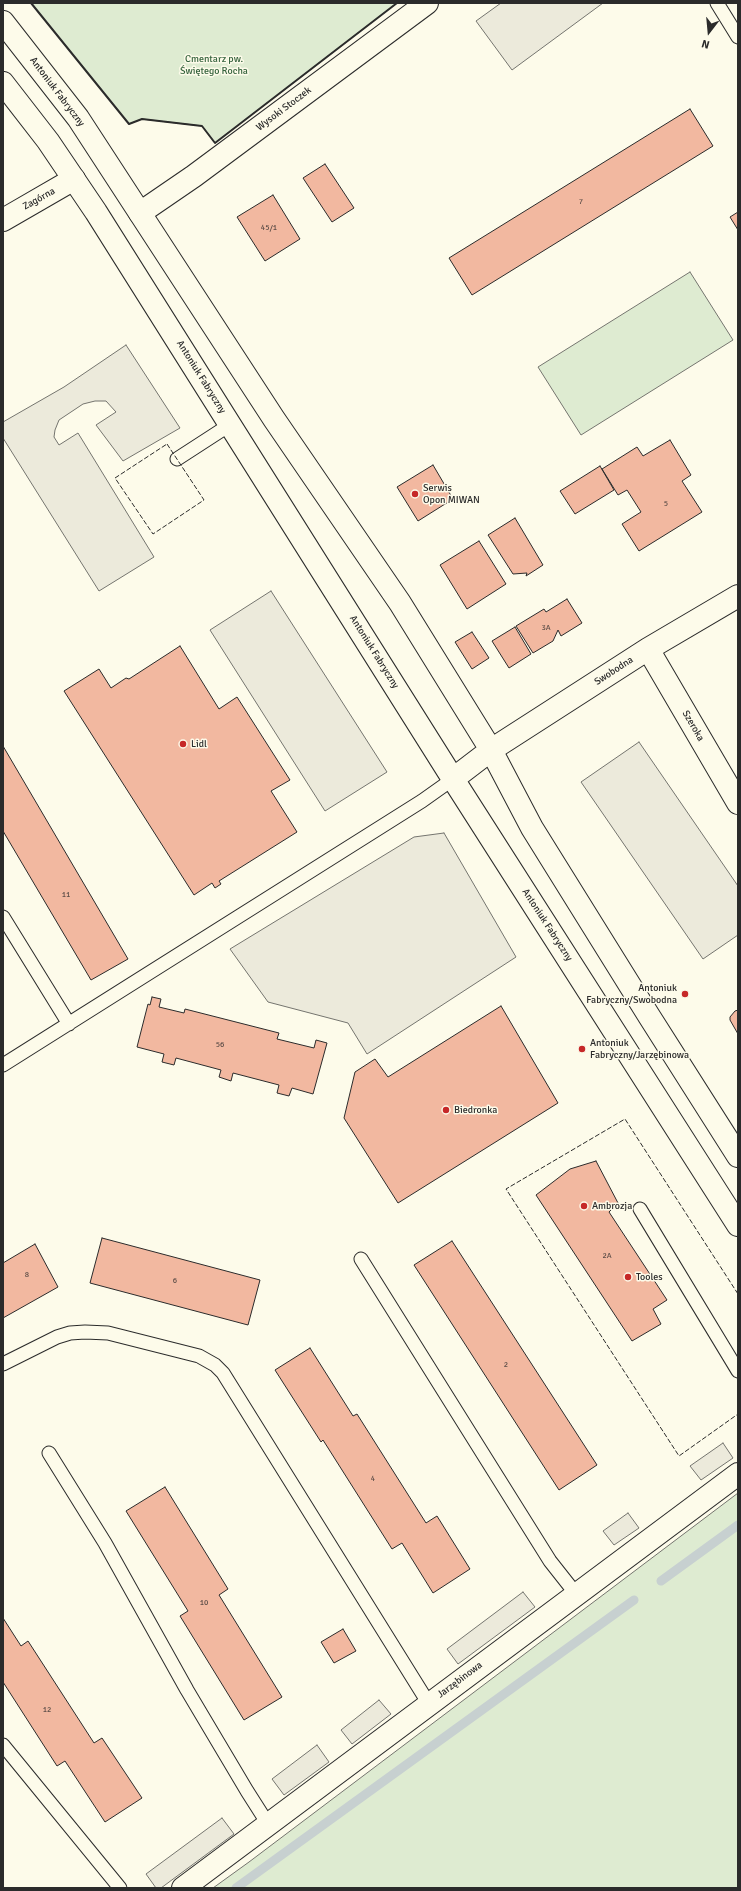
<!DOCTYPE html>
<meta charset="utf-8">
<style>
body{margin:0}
#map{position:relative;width:741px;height:1891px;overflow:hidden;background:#fdfbea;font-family:Signika,sans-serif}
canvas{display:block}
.frame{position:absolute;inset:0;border:4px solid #2b2b2b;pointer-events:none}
.north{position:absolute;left:689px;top:12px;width:40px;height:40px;-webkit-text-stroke:3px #fdfbea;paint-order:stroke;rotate:196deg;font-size:11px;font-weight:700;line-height:16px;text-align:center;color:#2b2b2b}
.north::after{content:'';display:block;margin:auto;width:14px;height:18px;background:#2b2b2b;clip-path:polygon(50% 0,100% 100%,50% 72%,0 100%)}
</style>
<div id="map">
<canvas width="741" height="1891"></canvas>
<div class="frame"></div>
<div class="north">N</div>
</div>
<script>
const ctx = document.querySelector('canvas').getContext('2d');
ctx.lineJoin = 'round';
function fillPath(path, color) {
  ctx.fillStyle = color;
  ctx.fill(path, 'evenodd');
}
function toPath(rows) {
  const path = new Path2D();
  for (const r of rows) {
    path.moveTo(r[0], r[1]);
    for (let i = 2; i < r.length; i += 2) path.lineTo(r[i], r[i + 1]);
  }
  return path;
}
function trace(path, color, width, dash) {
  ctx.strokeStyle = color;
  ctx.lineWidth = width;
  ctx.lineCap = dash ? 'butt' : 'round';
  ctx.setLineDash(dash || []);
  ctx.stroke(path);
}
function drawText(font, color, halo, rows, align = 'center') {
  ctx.font = font + ' Signika,sans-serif';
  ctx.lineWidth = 3;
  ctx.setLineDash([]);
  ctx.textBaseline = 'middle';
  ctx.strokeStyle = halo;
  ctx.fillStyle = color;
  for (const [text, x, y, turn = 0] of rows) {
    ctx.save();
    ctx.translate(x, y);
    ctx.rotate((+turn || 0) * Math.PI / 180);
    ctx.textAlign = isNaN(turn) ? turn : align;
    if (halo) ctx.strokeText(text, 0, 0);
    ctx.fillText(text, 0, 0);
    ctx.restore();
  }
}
const green = toPath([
 [31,3,397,3,215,143,202,126,142,119,129,124,31,3],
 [690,272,733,340,581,435,538,367,690,272],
 [738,1493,738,1888,213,1888,249,1862,738,1493]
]);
fillPath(green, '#deebd1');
trace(green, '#74746e', 1);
const parking = toPath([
 [501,3,603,3,512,70,476,21,501,3],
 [126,345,180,428,123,461,96,425,116,412,106,401,95,401,83,404,59,420,55,430,54,437,59,445,78,433,154,557,99,591,3,438,3,422,64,387,126,345],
 [271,591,387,772,325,811,210,630,271,591],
 [639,742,738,886,738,935,703,959,581,782,639,742],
 [444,833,516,957,367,1054,348,1023,268,1002,230,949,414,837,444,833],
 [723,1443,733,1458,701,1480,690,1466,723,1443],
 [628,1513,639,1528,614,1545,603,1531,628,1513],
 [523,1592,535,1607,458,1664,447,1649,523,1592],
 [379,1700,391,1714,352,1744,341,1730,379,1700],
 [317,1745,329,1762,284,1795,272,1779,317,1745],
 [222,1818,234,1834,161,1888,156,1888,146,1874,222,1818]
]);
fillPath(parking, '#eceadb');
trace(parking, '#74746e', 1);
trace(toPath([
 [661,1581,738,1525],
 [236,1888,634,1600]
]), '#c7d0d0', 9);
const building = toPath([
 [690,109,713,146,472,295,449,258,690,109],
 [325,164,354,208,332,222,303,178,325,164],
 [273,195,300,239,265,261,237,217,273,195],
 [738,212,738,230,730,217,738,212],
 [670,440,691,475,682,481,702,512,639,551,622,524,641,512,627,490,618,495,602,469,637,447,643,456,670,440],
 [433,465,453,499,418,521,397,487,433,465],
 [600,466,614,490,575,514,560,491,600,466],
 [515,518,543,565,526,576,527,573,513,574,488,535,515,518],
 [479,541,506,584,467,609,440,565,479,541],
 [567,599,582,623,561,636,558,630,553,641,533,653,516,626,544,609,546,612,567,599],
 [515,627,531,654,509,668,492,641,515,627],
 [472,632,489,658,472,669,455,642,472,632],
 [180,646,219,709,237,697,290,780,271,791,297,832,219,881,221,884,215,888,212,883,194,895,64,691,99,669,111,688,126,678,129,679,180,646],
 [3,746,128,959,91,980,3,831,3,746],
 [152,997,161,999,159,1007,184,1013,185,1009,279,1033,277,1039,314,1048,316,1040,327,1043,313,1094,292,1088,289,1096,277,1093,279,1085,233,1073,231,1081,219,1077,221,1070,176,1058,174,1065,162,1062,164,1054,137,1047,148,1004,150,1005,152,997],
 [501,1006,558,1103,398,1203,344,1118,355,1072,375,1059,388,1077,501,1006],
 [738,1010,738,1034,730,1020,730,1017,735,1011,738,1010],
 [596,1161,618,1203,609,1212,667,1300,653,1309,661,1324,632,1341,536,1195,570,1169,596,1161],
 [102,1238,260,1280,248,1325,90,1283,102,1238],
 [452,1241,597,1465,559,1490,414,1265,452,1241],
 [35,1244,58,1287,3,1318,3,1263,35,1244],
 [310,1348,353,1416,357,1414,426,1523,437,1516,470,1569,433,1593,402,1543,392,1549,323,1440,321,1442,275,1370,310,1348],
 [165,1487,228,1589,219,1595,282,1697,244,1720,180,1616,188,1611,126,1511,165,1487],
 [3,1618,21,1646,28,1641,94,1743,102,1738,142,1798,105,1822,65,1761,57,1766,3,1682,3,1618],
 [343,1629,356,1651,334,1663,321,1642,343,1629]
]);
fillPath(building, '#f2b8a0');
trace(building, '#2b2b2b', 1);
const lane = toPath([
 [717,3,738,37],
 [177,459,231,424],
 [3,917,69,1024],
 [3,1065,422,801,453,779],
 [640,1209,738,1371],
 [361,1259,550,1561,576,1594],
 [3,1364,57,1337,70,1333,85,1332,108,1333,199,1356,215,1365,223,1373,429,1704],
 [49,1453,105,1543,187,1690,247,1791,268,1824],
 [3,1745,120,1888]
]);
const street = toPath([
 [140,213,194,176,427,3],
 [3,220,74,179],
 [648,649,738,803],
 [491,750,648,649,738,596],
 [183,1888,738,1474]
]);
const secondary = toPath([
 [3,22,78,118,274,419,400,603,491,750,532,828,649,1016,738,1156],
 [3,83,48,141,96,212,453,779,738,1225],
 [453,779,491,750]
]);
trace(lane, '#2b2b2b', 15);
trace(street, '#2b2b2b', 24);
trace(secondary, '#2b2b2b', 24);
trace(lane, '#fdfbea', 13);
trace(street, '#fdfbea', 22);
trace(secondary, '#fdfbea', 22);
trace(toPath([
 [167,444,204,500,153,534,115,478,167,444],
 [738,1294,625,1119,506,1189,679,1456,738,1414]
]), '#2b2b2b', 1, [5, 2]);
trace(toPath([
 [31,3,129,124,142,119,202,126,215,143,397,3]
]), '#2b2b2b', 2);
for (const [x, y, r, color] of [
 [415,494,4,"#c62828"],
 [183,744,4,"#c62828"],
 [685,994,4,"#c62828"],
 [582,1049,4,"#c62828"],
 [446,1110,4,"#c62828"],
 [584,1206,4,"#c62828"],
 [628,1277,4,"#c62828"]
]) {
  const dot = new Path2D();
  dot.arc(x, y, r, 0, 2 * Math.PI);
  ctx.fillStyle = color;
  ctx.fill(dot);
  trace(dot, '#fdfbea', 1.5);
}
drawText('8px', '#5d4e48', null, [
 ["7",581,202],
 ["45/1",269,228],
 ["5",666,504],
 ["3A",546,628],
 ["11",66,895],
 ["56",220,1045],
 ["2A",607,1256],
 ["8",27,1275],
 ["6",175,1281],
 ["2",506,1365],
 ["4",373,1479],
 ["10",204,1603],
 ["12",47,1710]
]);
drawText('10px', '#34623c', '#fdfbea', [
 ["Cmentarz pw.",214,59],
 ["Świętego Rocha",214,71]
]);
drawText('10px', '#2b2b2b', '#fdfbea', [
 ["Antoniuk Fabryczny",57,92,53],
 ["Wysoki Stoczek",284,109,-37],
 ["Zagórna",39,199,-29],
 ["Antoniuk Fabryczny",201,377,58],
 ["Antoniuk Fabryczny",374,652,58],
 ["Swobodna",614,671,-33],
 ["Szeroka",693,726,60],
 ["Antoniuk Fabryczny",547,925,57],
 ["Jarzębinowa",460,1680,-37]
]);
drawText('10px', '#2b2b2b', '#fdfbea', [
 ["Serwis",423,488],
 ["Opon MIWAN",423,500],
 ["Lidl",191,744],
 ["Antoniuk",677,988,"right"],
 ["Fabryczny/Swobodna",677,1000,"right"],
 ["Antoniuk",590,1043],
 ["Fabryczny/Jarzębinowa",590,1055],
 ["Biedronka",454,1110],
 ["Ambrozja",592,1206],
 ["Tooles",636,1277]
], 'left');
</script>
